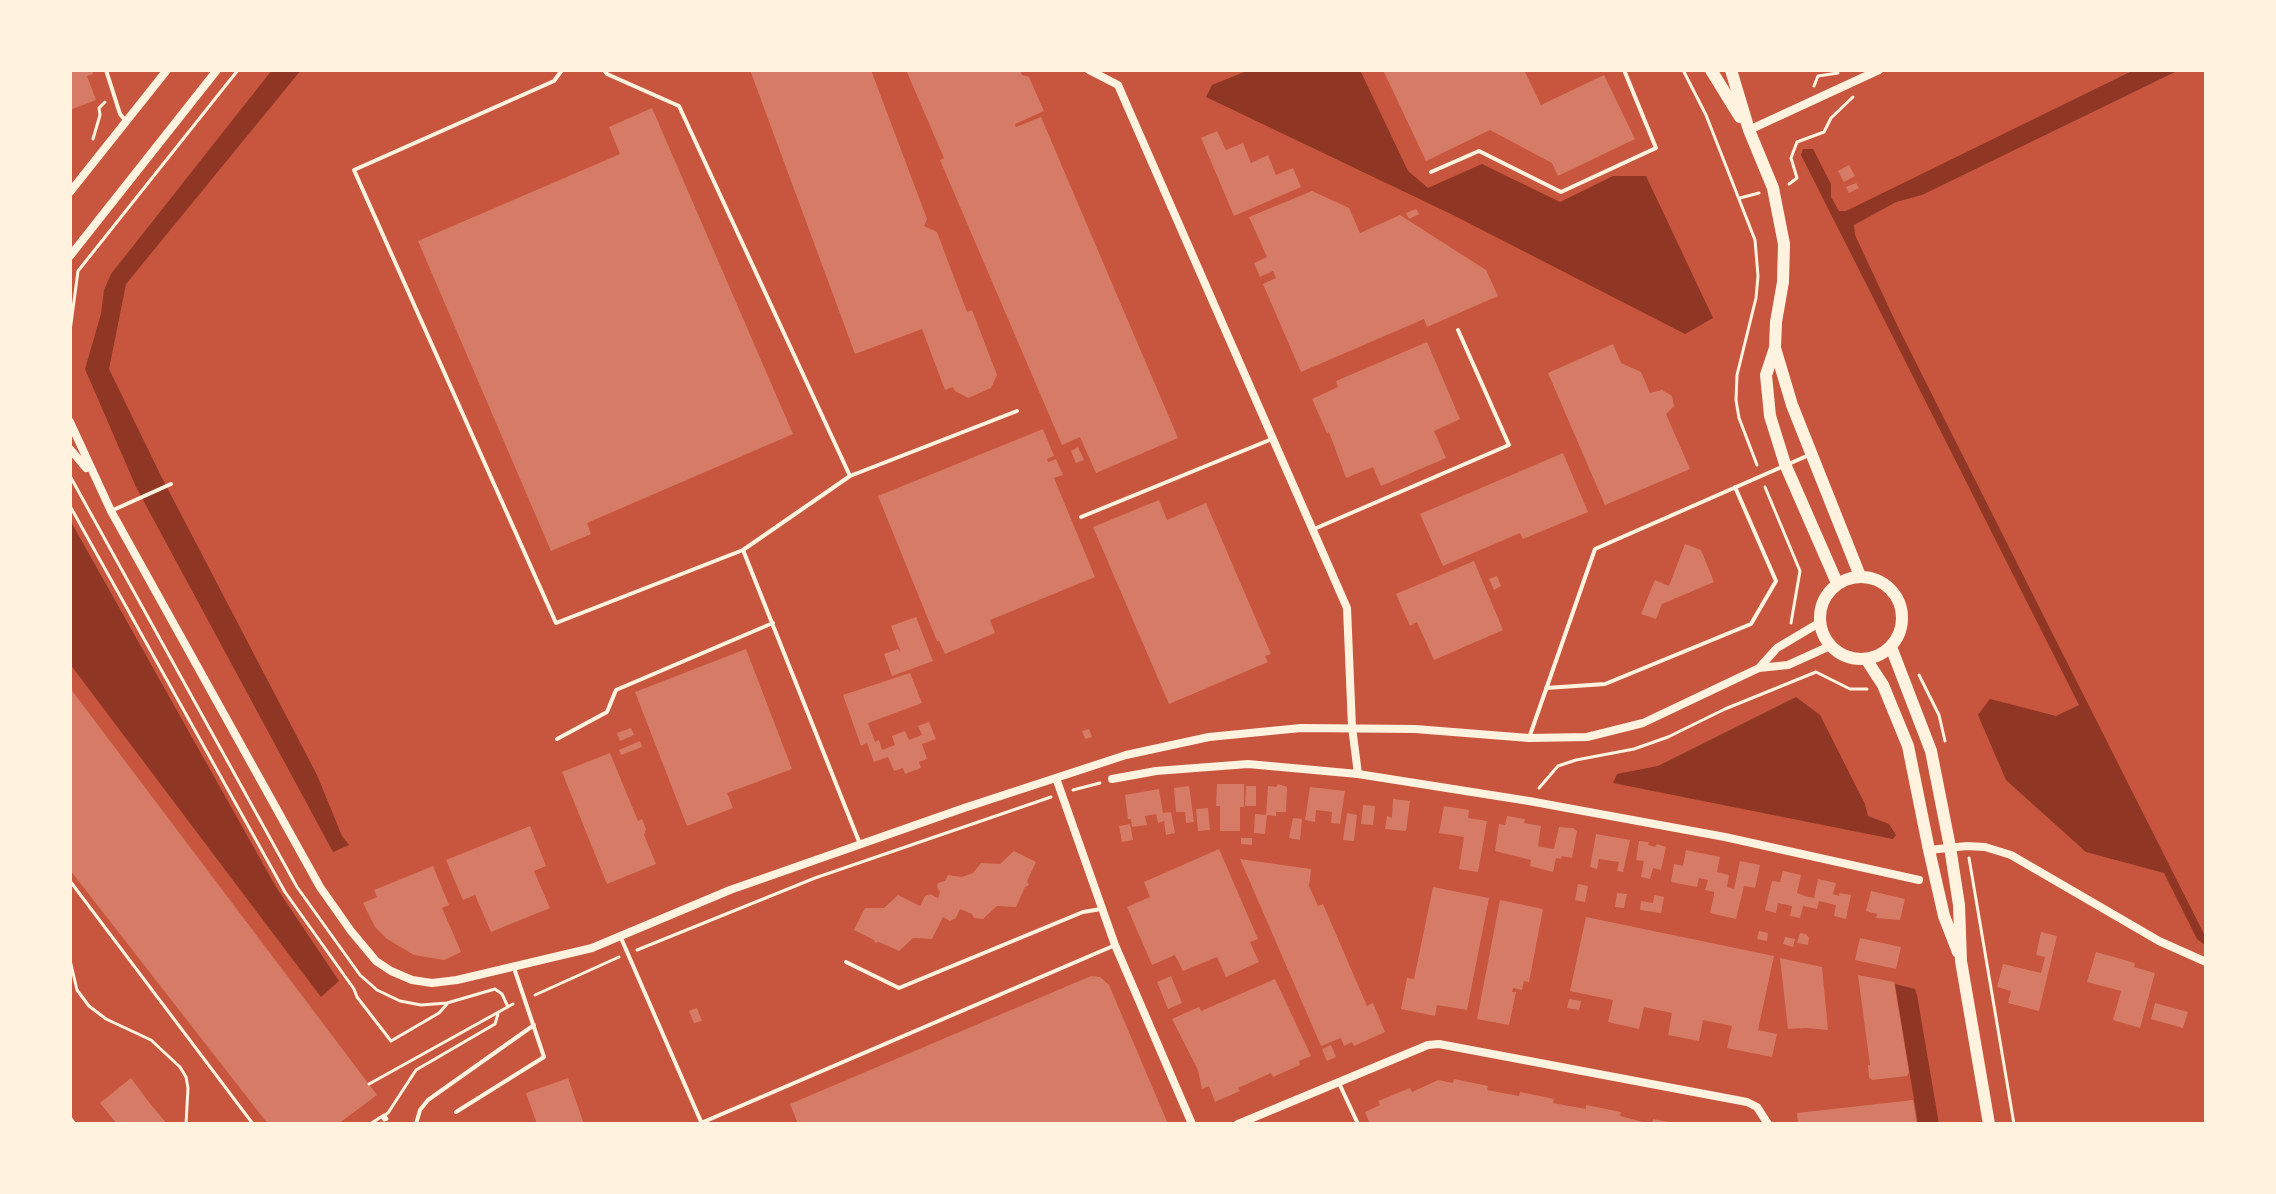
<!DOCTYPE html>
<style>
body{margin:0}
#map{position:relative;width:2276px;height:1194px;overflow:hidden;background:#c8553d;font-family:Montserrat,sans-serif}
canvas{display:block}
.frame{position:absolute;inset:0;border:72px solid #fff3e0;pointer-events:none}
</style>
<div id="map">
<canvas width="2276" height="1194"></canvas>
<div class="frame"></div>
</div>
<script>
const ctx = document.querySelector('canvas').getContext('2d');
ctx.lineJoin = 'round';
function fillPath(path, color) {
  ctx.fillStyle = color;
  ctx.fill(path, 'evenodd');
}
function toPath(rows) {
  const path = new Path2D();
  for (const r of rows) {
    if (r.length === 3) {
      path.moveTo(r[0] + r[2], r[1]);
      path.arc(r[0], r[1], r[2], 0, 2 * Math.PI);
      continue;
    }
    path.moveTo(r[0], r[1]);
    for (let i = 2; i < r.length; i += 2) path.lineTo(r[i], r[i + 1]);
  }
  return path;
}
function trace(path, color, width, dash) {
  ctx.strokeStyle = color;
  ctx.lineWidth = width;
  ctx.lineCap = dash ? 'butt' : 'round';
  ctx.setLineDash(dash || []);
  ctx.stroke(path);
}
fillPath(toPath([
 [272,70,301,70,126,284,109,369,161,476,317,775,342,836,349,845,333,852,136,487,85,369,101,314,104,290,111,274],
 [1249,70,1360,70,1408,171,1428,188,1482,164,1560,202,1613,176,1646,176,1713,318,1685,334,1453,215,1206,97,1212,85],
 [2134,70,2179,70,1922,195,1896,202,1854,225,1855,235,1898,327,2206,938,2206,946,2197,939,2164,873,2086,852,2006,780,1978,715,1990,699,2056,716,2079,705,1801,155,1803,149,1813,149,1831,184,1831,197,1839,211,1846,211],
 [70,520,276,887,339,981,321,997,70,664],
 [1796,697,1820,715,1865,804,1868,816,1889,824,1896,835,1893,839,1613,783,1617,774,1658,766],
 [1895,984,1915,989,1917,995,1939,1124,1918,1124]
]), '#8f3625');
fillPath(toPath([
 [70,70,92,70,93,74,87,76,96,100,70,110],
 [750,70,871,70,927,219,924,226,937,232,967,312,972,310,997,375,991,388,968,398,955,391,953,387,945,390,922,329,855,354],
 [906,70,1020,70,1022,75,1029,77,1044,111,1015,124,1016,127,1041,117,1178,438,1096,473,1080,437,1062,445,940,160,944,158],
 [1383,70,1524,70,1541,105,1604,75,1635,139,1558,176,1552,163,1490,130,1426,161],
 [652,108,793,434,587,523,591,534,551,551,418,241,620,154,609,127],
 [1217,131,1226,150,1243,143,1251,163,1268,155,1276,175,1293,168,1301,187,1234,216,1201,138],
 [1849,165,1855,176,1844,182,1838,171],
 [1856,183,1859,188,1849,193,1846,187],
 [1312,191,1349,208,1360,233,1400,215,1486,270,1498,296,1427,327,1424,319,1301,372,1263,284,1276,278,1273,271,1260,277,1254,263,1267,257,1249,217],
 [1416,209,1419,214,1409,219,1406,213],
 [1427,342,1460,419,1434,431,1446,458,1381,486,1373,467,1346,478,1329,432,1327,433,1312,399,1338,387,1336,381],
 [1613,344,1621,363,1641,372,1650,393,1662,390,1672,396,1674,406,1666,414,1690,469,1605,505,1548,373],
 [1043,429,1054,456,1047,459,1048,462,1056,459,1063,475,1054,478,1095,577,990,620,995,633,945,654,939,641,937,641,878,496],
 [1078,447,1084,460,1076,463,1071,451],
 [1563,453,1588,512,1523,539,1520,533,1443,566,1420,514],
 [1159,500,1167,520,1206,503,1271,654,1265,656,1268,662,1169,704,1093,527],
 [1685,544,1701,550,1714,582,1662,604,1656,619,1641,614,1655,580,1669,586],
 [1474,561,1503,630,1434,660,1417,622,1410,626,1396,594],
 [1497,576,1501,586,1494,590,1489,579],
 [916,617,933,661,892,676,884,654,898,649,901,653,891,626],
 [746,649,792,769,727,793,733,808,687,826,635,692],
 [910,673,922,703,868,723,875,742,879,740,882,750,895,745,892,736,905,731,909,740,922,735,918,726,929,722,936,739,922,744,927,759,919,762,921,768,905,774,903,768,894,771,888,757,874,762,867,743,861,746,843,695],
 [70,688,377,1095,338,1124,268,1124,70,870],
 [631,728,634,735,620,741,617,733],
 [1089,729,1092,737,1085,739,1082,731],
 [640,741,642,747,621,755,619,750],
 [610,753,638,821,642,819,646,829,644,835,656,864,607,884,562,772],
 [1217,784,1244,784,1244,807,1240,807,1240,831,1220,831,1220,806,1216,806],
 [1278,784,1287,787,1286,812,1276,812,1276,816,1266,815,1268,786,1276,787],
 [1189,786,1194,822,1186,823,1185,812,1176,812,1174,788],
 [1246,786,1256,786,1256,806,1245,806],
 [1310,787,1345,791,1340,824,1331,823,1332,812,1325,811,1316,810,1315,822,1305,820],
 [1159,789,1163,813,1171,812,1175,833,1166,835,1164,821,1158,823,1156,814,1145,816,1147,825,1132,827,1131,819,1128,819,1125,795],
 [1393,799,1410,801,1406,831,1385,829,1387,816,1392,818],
 [1363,805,1375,806,1373,825,1361,824],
 [1444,806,1469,810,1468,818,1487,821,1478,872,1459,869,1464,837,1439,833],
 [1208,808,1210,830,1198,831,1196,809],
 [1347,813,1357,815,1354,841,1343,840],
 [1255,814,1267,815,1265,834,1254,833],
 [1507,816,1525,819,1524,823,1541,826,1538,846,1546,848,1554,849,1559,827,1573,828,1577,831,1572,858,1562,856,1561,859,1556,858,1553,872,1530,866,1531,860,1495,851,1499,824,1505,825],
 [1293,818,1302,819,1300,840,1289,838],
 [1130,824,1133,840,1122,842,1119,826],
 [530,826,546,866,534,871,550,908,491,932,475,895,463,900,446,860],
 [1596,834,1630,840,1623,872,1617,871,1619,862,1599,859,1597,869,1590,867],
 [1241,838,1252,838,1252,845,1241,844],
 [1639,841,1649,842,1648,845,1655,847,1657,844,1666,847,1661,870,1653,868,1650,879,1641,877,1644,861,1636,860],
 [1219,849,1258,939,1250,942,1259,962,1226,977,1217,957,1183,971,1175,955,1152,965,1127,907,1150,897,1144,882],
 [1686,850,1720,857,1717,872,1729,875,1727,887,1734,889,1740,861,1760,865,1755,888,1744,886,1736,919,1710,913,1714,895,1714,892,1705,890,1708,880,1699,878,1697,887,1671,882,1674,864,1683,866],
 [1014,851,1036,862,1027,881,1029,885,1025,887,1016,907,997,906,983,919,974,918,972,914,960,909,956,918,950,921,943,917,932,939,913,938,899,951,879,942,875,943,874,940,854,930,865,908,884,908,898,895,920,906,925,896,930,894,938,898,940,892,937,886,938,883,945,881,948,875,962,877,973,873,981,863,1000,864],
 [1240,859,1311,869,1309,886,1318,906,1323,904,1367,1006,1373,1003,1385,1032,1354,1046,1352,1042,1344,1046,1341,1038,1321,1046],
 [433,866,449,905,442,908,461,952,444,960,414,955,387,939,375,927,363,903,377,897,374,890],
 [1783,871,1801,875,1797,893,1805,896,1814,898,1818,879,1836,883,1833,894,1839,896,1839,893,1851,895,1846,919,1834,916,1836,905,1819,901,1817,909,1803,906,1800,918,1790,916,1792,906,1778,903,1776,913,1765,910,1772,881,1780,882],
 [1578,884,1588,886,1585,902,1575,900],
 [1433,887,1489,898,1467,1010,1437,1005,1435,1016,1401,1009,1407,978,1414,979],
 [1871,891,1905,899,1900,920,1876,918,1877,914,1866,911],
 [1617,893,1627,894,1624,908,1615,907],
 [1654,895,1664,897,1661,913,1640,910,1641,901,1653,903],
 [1500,900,1543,909,1529,982,1524,981,1522,990,1513,988,1512,992,1516,992,1509,1025,1477,1019],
 [1586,917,1774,956,1758,1030,1777,1034,1772,1057,1727,1048,1732,1026,1703,1020,1699,1041,1668,1035,1672,1013,1644,1007,1639,1029,1608,1022,1613,1000,1570,991],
 [1759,931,1768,933,1767,941,1757,939],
 [2041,932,2057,936,2039,1011,2008,1003,2011,991,1997,987,2003,964,2041,973,2045,957,2036,955],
 [1800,933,1806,934,1809,938,1808,945,1797,943],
 [1785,937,1795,939,1793,947,1783,944],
 [1860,938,1901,947,1896,969,1855,960],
 [2096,952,2135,963,2134,967,2155,973,2140,1028,2113,1020,2121,991,2087,982],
 [1780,958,1822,967,1828,1030,1806,1028,1788,1029],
 [1858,975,1894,982,1909,1072,1907,1076,1872,1080,1869,1077,1868,1065,1870,1065],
 [1091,976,1100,977,1109,985,1168,1124,798,1124,790,1104],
 [1171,976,1182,1003,1168,1009,1157,982],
 [1275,979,1311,1056,1299,1061,1300,1065,1273,1077,1271,1073,1238,1088,1240,1091,1215,1102,1209,1086,1202,1089,1198,1070,1172,1019,1199,1007,1201,1011],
 [1569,999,1581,1001,1579,1010,1567,1008],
 [2155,1003,2188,1012,2183,1028,2151,1019],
 [697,1008,702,1021,694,1023,689,1011],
 [1331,1045,1336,1057,1327,1061,1322,1049],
 [131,1078,148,1101,167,1124,117,1124,100,1103],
 [568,1078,584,1124,537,1124,526,1093],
 [1454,1079,1488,1086,1487,1090,1519,1096,1520,1092,1554,1099,1553,1103,1569,1106,1586,1109,1586,1105,1621,1112,1620,1116,1651,1124,1370,1124,1365,1112,1380,1105,1378,1101,1410,1088,1412,1092,1438,1080,1453,1083],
 [1913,1100,1917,1124,1798,1124,1797,1113],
 [1653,1119,1673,1123,1672,1124,1652,1124]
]), '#d67c66');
trace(toPath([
 [1683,70,1706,115,1755,240,1758,276,1756,298,1737,375,1736,400,1739,418,1757,465],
 [1814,86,1818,76,1838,73],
 [93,139,100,115,99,108,105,102],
 [1789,184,1797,178,1791,158,1797,142,1824,132,1831,118,1853,97],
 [1740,198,1759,193],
 [78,271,238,70],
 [70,331,78,271],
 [70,476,297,887,360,975,377,990,400,1001,421,1005,447,1003,495,989,502,994,508,1007],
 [1765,487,1800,571,1791,623],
 [70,506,285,892,354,989,357,997,391,1041,439,1013,447,1004],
 [1919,675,1939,715,1945,741],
 [1539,788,1558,766,1576,760,1634,749,1668,737,1725,709,1816,672,1850,689,1867,689],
 [1073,790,1100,783],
 [1969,858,2014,1124],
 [70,881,253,1124],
 [637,950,815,878,1051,797],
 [70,960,77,990,89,1006,106,1019,151,1040,180,1067,186,1077,188,1088,186,1124],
 [535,995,619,957],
 [369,1084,513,1004],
 [70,1117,75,1124],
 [382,1117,388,1113,416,1070,495,1024,498,1014],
 [370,1124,384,1115,387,1119,384,1120,382,1117]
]), '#fff3e0', 3);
trace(toPath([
 [106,70,120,114,125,120],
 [562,70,554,81,354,170,556,623,743,550,850,476,679,106,607,74,604,70],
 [1431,172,1479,151,1561,192,1656,148,1624,70],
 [850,476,1017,411],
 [111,511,171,484],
 [1081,517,1272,439],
 [1314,529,1509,445,1458,330],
 [743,550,860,844],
 [1546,688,1605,684,1751,624,1776,581,1735,487],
 [1529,738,1595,549,1809,455],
 [557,739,607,712,616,690,773,623],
 [621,938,702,1124],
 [846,962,899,988,1083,912,1101,909],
 [1339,1083,1358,1124],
 [456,1112,544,1057,514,968],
 [701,1123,1113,946],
 [416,1124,420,1110,428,1100,534,1025]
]), '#fff3e0', 4);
trace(toPath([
 [1089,70,1118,85,1347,608,1352,727,1358,774],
 [1749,130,1879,70],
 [70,192,167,70],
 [70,256,217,70],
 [70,422,111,511,320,887,351,931,376,961,391,971,412,980,432,983,457,980,592,948,730,890,964,808,1126,755,1209,737,1301,728,1415,729,1529,738,1587,737,1643,723,1759,668,1788,665,1830,646],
 [70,449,86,468],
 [1759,668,1777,648,1819,623],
 [1056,778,1115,945,1192,1124],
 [1112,779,1156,771,1248,764,1358,774,1529,801,1725,837,1919,880],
 [1929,850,1967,846,1985,847,2011,855,2159,941,2206,962],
 [1238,1124,1428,1045,1439,1044,1747,1102,1757,1107,1768,1124]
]), '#fff3e0', 8);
trace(toPath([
 [1711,70,1740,117],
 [1731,70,1749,130,1773,188,1784,244,1783,282,1776,322,1775,348,1766,375,1770,416,1785,464,1837,583],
 [1775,348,1792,405,1860,576],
 [1861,618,41],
 [1891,647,1931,751,1950,847,1959,905,1961,961,1989,1124],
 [1866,659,1883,685,1908,746,1929,850,1944,916,1958,952]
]), '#fff3e0', 12);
</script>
